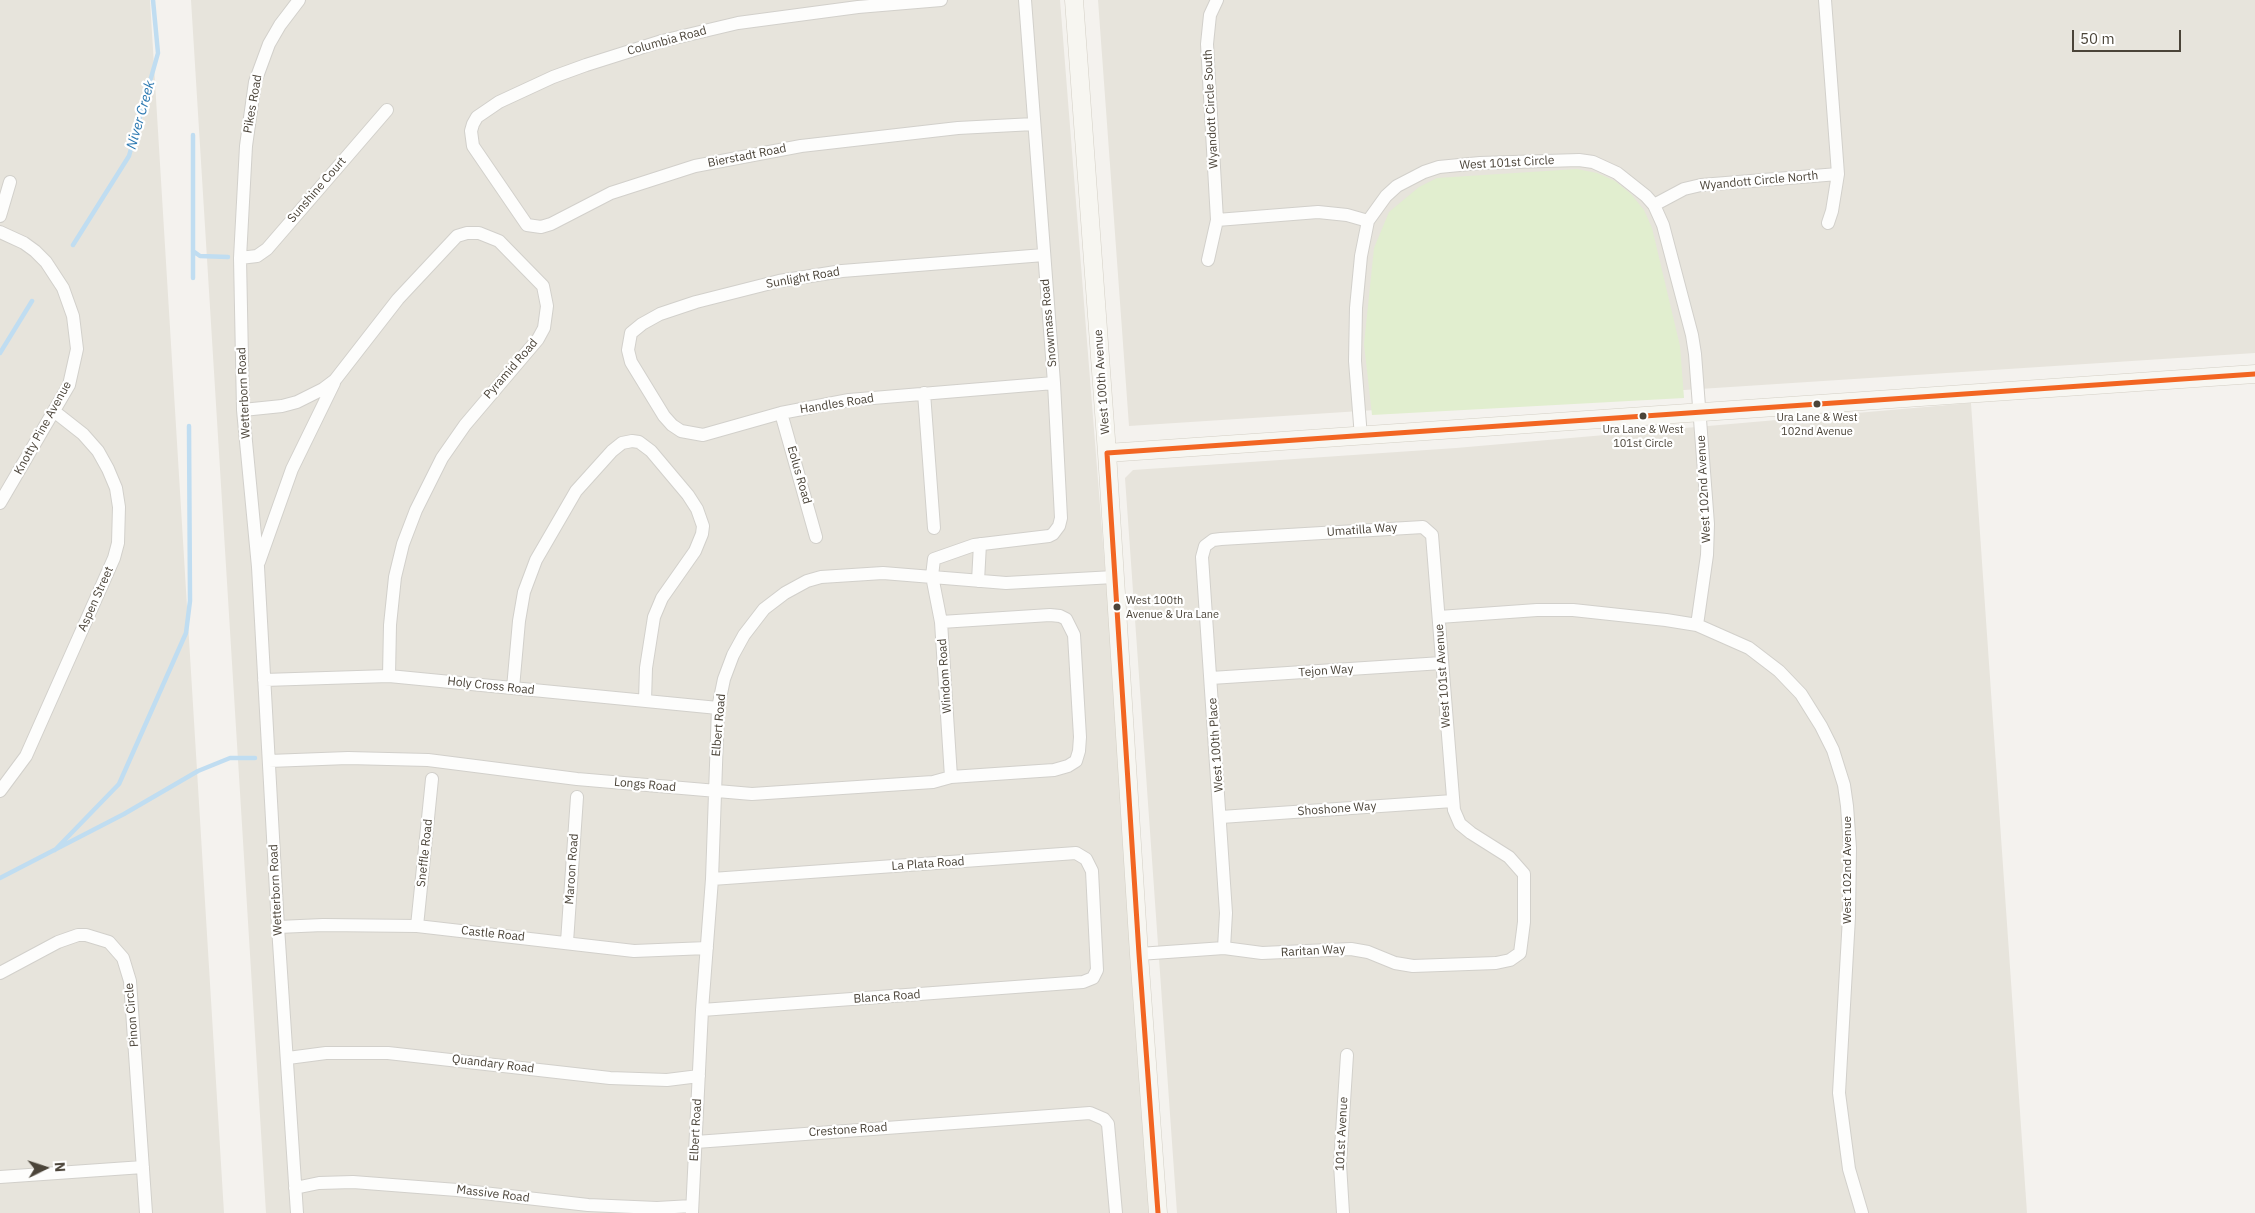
<!DOCTYPE html>
<style>
body{margin:0}
#map{position:relative;width:2255px;height:1213px;overflow:hidden;background:#f4f2ee;font-family:"IBM Plex Sans",sans-serif}
canvas{display:block}
.north{position:absolute;left:20px;top:1143px;width:50px;height:50px;-webkit-text-stroke:4px #fff;paint-order:stroke;rotate:86deg;font-size:14px;font-weight:700;line-height:20px;text-align:center;color:#4b4439}
.north::after{content:'';display:block;margin:auto;width:18px;height:22px;background:#4b4439;clip-path:polygon(50% 0,100% 100%,50% 72%,0 100%)}
.scale{position:absolute;left:2072px;top:30px;width:109px;height:22px;box-sizing:border-box;border:2px solid #4b4439;border-top:0;padding-left:6px;font-size:15px;line-height:18px;white-space:nowrap;color:#4b4439;-webkit-text-stroke:4px #fff;paint-order:stroke}
</style>
<div id="map">
<canvas width="2255" height="1213"></canvas>
<div class="north">N</div>
<div class="scale">50 m</div>
</div>
<script>
const ctx = document.querySelector('canvas').getContext('2d');
ctx.lineJoin = 'round';
function fillPath(path, color) {
  ctx.fillStyle = color;
  ctx.fill(path, 'evenodd');
}
function toPath(rows) {
  const path = new Path2D();
  for (const r of rows) {
    path.moveTo(r[0], r[1]);
    for (let i = 2; i < r.length; i += 2) path.lineTo(r[i], r[i + 1]);
  }
  return path;
}
function trace(path, color, width, dash) {
  ctx.strokeStyle = color;
  ctx.lineWidth = width;
  ctx.lineCap = dash ? 'butt' : 'round';
  ctx.setLineDash(dash || []);
  ctx.stroke(path);
}
function drawText(font, color, halo, rows, align = 'center') {
  ctx.font = font + ' "IBM Plex Sans",sans-serif';
  ctx.lineWidth = 4.5;
  ctx.setLineDash([]);
  ctx.textBaseline = 'middle';
  ctx.strokeStyle = halo;
  ctx.fillStyle = color;
  for (const [text, x, y, turn = 0] of rows) {
    ctx.save();
    ctx.translate(x, y);
    ctx.rotate((+turn || 0) * Math.PI / 180);
    ctx.textAlign = isNaN(turn) ? turn : align;
    if (halo) ctx.strokeText(text, 0, 0);
    ctx.fillText(text, 0, 0);
    ctx.restore();
  }
}
fillPath(toPath([
 [0,0,150,0,224,1213,0,1213],
 [191,0,1060,0,1156,1213,266,1213],
 [1098,0,2255,0,2255,353,1129,426],
 [1971,403,2027,1213,1177,1213,1125,478,1133,470,1456,448]
]), '#e7e4dc');
fillPath(toPath([
 [1577,169,1597,173,1615,181,1631,194,1644,210,1652,228,1680,346,1684,398,1372,415,1364,344,1374,248,1389,212,1419,187,1437,178]
]), '#e1eecf');
trace(toPath([
 [193,135,193,278],
 [73,245,129,156,158,53,153,0],
 [193,251,200,256,228,257],
 [0,353,32,301],
 [55,850,119,784,186,633,190,601,189,426],
 [0,878,124,814,198,771,230,758,255,758]
]), '#c0ddf1', 4.5);
const street = toPath([
 [941,0,858,7,738,23,662,41,586,65,553,77,499,102,477,117,473,124,471,131,473,146,527,225,541,227,551,224,611,193,695,166,801,146,958,128,1034,124],
 [1825,0,1838,174,1832,211,1828,223],
 [1654,205,1684,189,1701,185,1838,174],
 [0,216,10,182],
 [1217,220,1318,212,1347,215,1368,221],
 [0,232,24,243,35,251,46,262,63,288,73,316,77,349,69,385,0,503],
 [1044,255,842,271,779,281,696,302,660,314,642,324,631,333,628,350,631,362,664,416,672,425,681,431,703,435,781,413,849,400,1054,383],
 [240,258,257,256,267,249,387,110],
 [1208,260,1217,220,1207,44,1210,15,1217,0],
 [924,393,934,528],
 [243,410,282,406,297,402,323,389,335,380,398,299,457,236,467,233,479,233,499,241,543,286,547,306,544,328,538,339,465,425,442,458,416,510,403,544,395,577,390,625,389,676],
 [781,413,816,537],
 [1361,437,1355,361,1356,308,1361,256,1368,221,1386,196,1397,186,1424,172,1439,167,1480,163,1579,160,1593,162,1617,173,1646,196,1654,205,1663,225,1692,335,1695,354,1708,524,1707,555,1697,625],
 [259,562,292,469,334,383],
 [978,581,980,544],
 [1439,617,1537,610,1573,610,1666,620,1697,625,1749,648,1779,671,1801,694,1821,726,1833,750,1844,785,1847,806,1850,848,1849,917,1839,1093,1849,1169,1862,1213],
 [1211,678,1442,663],
 [264,680,389,676,718,708],
 [513,688,519,621,524,592,536,560,576,491,612,451,622,443,632,441,639,442,651,451,688,495,697,509,703,526,702,534,695,551,662,598,654,617,646,668,645,701],
 [269,761,348,758,428,760,577,779,752,794,933,782,951,777,1054,770,1068,766,1076,761,1079,751,1080,737,1074,635,1066,619,1060,616,1050,615,941,622],
 [951,777,941,622,932,576,934,559,974,545,1049,536,1053,534,1059,526,1061,518,1054,383,1025,0],
 [0,791,26,756,114,558,118,543,119,507,116,488,108,469,98,451,83,434,55,412],
 [1221,817,1453,801],
 [417,926,432,779],
 [278,927,323,925,417,926,634,951,707,948],
 [567,942,577,797],
 [1139,954,1224,948,1262,953,1351,949,1368,952,1395,963,1413,966,1496,963,1510,960,1520,953,1524,922,1524,874,1509,857,1471,833,1460,824,1454,810,1432,535,1423,527,1221,539,1213,540,1205,546,1202,557,1226,913,1224,948],
 [0,973,58,942,78,935,86,935,109,942,123,958,130,981,146,1213],
 [702,1010,1083,982,1093,978,1097,970,1092,871,1086,859,1076,853,712,879],
 [288,1058,326,1053,388,1053,610,1078,667,1080,699,1076],
 [696,1142,1090,1113,1104,1119,1108,1124,1116,1213],
 [0,1177,143,1167],
 [295,1188,319,1183,353,1182,457,1190,588,1205,657,1208,692,1206],
 [297,1213,278,927,258,567,243,410,240,258,246,146,255,82,269,44,280,25,299,0],
 [692,1213,702,1010,712,879,718,708,724,679,733,655,744,635,764,609,785,593,807,581,821,577,883,573,1006,583,1114,577],
 [1343,1213,1340,1164,1347,1055]
]);
const secondary = toPath([
 [1074,0,1107,453,1139,954,1158,1213],
 [1107,453,2255,374]
]);
trace(street, '#d2d0cb', 14);
trace(secondary, '#d3cfc5', 19);
trace(street, '#fdfdfc', 12);
trace(secondary, '#f7f6f1', 18);
trace(toPath([
 [1107,453,2255,374],
 [1107,453,1139,954,1158,1213]
]), '#f26522', 5);
for (const [x, y, r, color] of [
 [1817,404,4.5,"#4b4439"],
 [1643,416,4.5,"#4b4439"],
 [1117,607,4.5,"#4b4439"]
]) {
  const dot = new Path2D();
  dot.arc(x, y, r, 0, 2 * Math.PI);
  ctx.fillStyle = color;
  ctx.fill(dot);
  trace(dot, '#fff', 2);
}
drawText('11px', '#4b4439', '#fff', [
 ["Ura Lane & West",1817,418],
 ["102nd Avenue",1817,432],
 ["Ura Lane & West",1643,430],
 ["101st Circle",1643,444],
 ["West 100th",1126,601,"left"],
 ["Avenue & Ura Lane",1126,615,"left"]
]);
drawText('12px', '#4b4439', '#fff', [
 ["Columbia Road",667,41,-15],
 ["Pikes Road",253,104,-80],
 ["Wyandott Circle South",1211,109,-93],
 ["Bierstadt Road",747,156,-11],
 ["West 101st Circle",1507,163,-3],
 ["Wyandott Circle North",1759,181,-5],
 ["Sunshine Court",317,190,-49],
 ["Sunlight Road",803,278,-10],
 ["Snowmass Road",1049,323,-95],
 ["Pyramid Road",511,369,-49],
 ["West 100th Avenue",1102,382,-94],
 ["Wetterborn Road",244,393,-93],
 ["Handles Road",837,404,-9],
 ["Knotty Pine Avenue",43,428,-61],
 ["Eolus Road",799,475,74],
 ["West 102nd Avenue",1704,489,-93],
 ["Umatilla Way",1362,530,-4],
 ["Aspen Street",96,599,-66],
 ["Tejon Way",1326,671,-4],
 ["Windom Road",945,676,-94],
 ["West 101st Avenue",1443,676,-94],
 ["Holy Cross Road",491,686,6],
 ["Elbert Road",719,725,-85],
 ["West 100th Place",1216,745,-94],
 ["Longs Road",645,785,5],
 ["Shoshone Way",1337,809,-4],
 ["Sneffle Road",425,853,-84],
 ["La Plata Road",928,864,-4],
 ["Maroon Road",572,869,-86],
 ["West 102nd Avenue",1848,870,-90],
 ["Wetterborn Road",276,890,-93],
 ["Castle Road",493,934,6],
 ["Raritan Way",1313,951,-3],
 ["Blanca Road",887,997,-4],
 ["Pinon Circle",132,1015,-95],
 ["Quandary Road",493,1064,7],
 ["Elbert Road",696,1130,-87],
 ["Crestone Road",848,1130,-4],
 ["101st Avenue",1342,1134,-87],
 ["Massive Road",493,1194,7]
]);
drawText('italic 14px', '#2e7ab2', '#fff', [
 ["Niver Creek",141,115,-74]
]);
</script>
